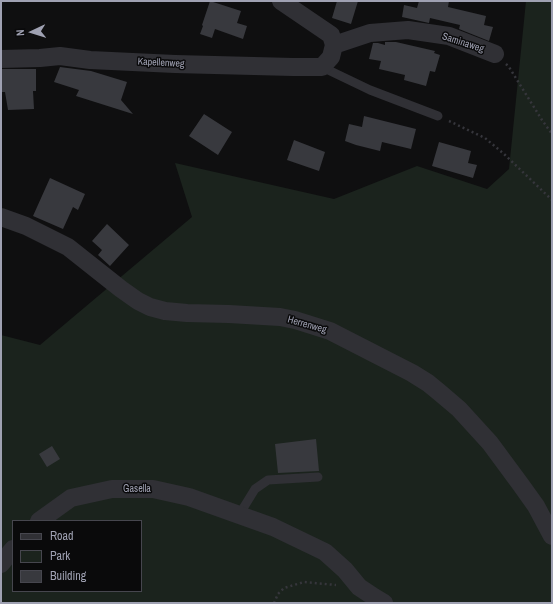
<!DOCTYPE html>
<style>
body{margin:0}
#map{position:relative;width:553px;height:604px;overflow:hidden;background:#0f0f10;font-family:"Archivo Narrow",sans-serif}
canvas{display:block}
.frame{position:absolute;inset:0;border:2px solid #9fa1b2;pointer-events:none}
.legend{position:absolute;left:12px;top:520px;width:130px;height:72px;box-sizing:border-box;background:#0a0a0b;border:1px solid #46464e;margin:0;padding:5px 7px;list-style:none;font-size:12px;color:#9fa1b2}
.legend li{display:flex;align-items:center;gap:8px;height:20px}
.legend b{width:20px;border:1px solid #46464e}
.north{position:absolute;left:12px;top:12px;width:40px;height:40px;-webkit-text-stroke:3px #0a0a0b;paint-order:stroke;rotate:266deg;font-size:11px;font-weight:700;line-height:16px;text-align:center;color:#9fa1b2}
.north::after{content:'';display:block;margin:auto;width:14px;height:18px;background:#9fa1b2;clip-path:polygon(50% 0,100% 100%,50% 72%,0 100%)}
</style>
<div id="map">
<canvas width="553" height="604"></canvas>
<div class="frame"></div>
<ul class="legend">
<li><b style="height:5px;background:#303035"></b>Road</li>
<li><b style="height:11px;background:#1b231d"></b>Park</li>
<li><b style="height:11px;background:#38393e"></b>Building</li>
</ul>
<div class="north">N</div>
</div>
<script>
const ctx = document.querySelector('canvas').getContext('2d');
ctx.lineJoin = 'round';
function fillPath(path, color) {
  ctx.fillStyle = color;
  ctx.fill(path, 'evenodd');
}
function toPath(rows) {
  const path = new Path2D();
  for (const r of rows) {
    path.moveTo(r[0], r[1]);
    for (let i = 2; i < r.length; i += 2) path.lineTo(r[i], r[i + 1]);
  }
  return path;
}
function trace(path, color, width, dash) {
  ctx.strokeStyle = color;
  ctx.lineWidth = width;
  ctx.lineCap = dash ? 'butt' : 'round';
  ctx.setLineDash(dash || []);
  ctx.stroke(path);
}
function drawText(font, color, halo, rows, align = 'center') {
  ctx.font = font + ' "Archivo Narrow",sans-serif';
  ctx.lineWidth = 3;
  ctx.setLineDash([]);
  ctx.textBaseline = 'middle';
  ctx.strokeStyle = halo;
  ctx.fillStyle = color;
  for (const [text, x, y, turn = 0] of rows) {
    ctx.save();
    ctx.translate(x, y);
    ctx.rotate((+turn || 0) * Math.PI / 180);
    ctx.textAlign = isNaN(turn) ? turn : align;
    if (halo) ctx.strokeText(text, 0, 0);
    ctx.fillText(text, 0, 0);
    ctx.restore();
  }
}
fillPath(toPath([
 [526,1,552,1,552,603,1,603,1,335,40,345,192,217,175,163,334,199,417,166,487,189,509,169],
 [13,521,141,521,141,591,13,591]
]), '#1b231d');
fillPath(toPath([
 [210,1,241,11,237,23,247,26,243,39,215,29,212,38,200,34,203,26,202,25],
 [337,1,358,1,351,24,332,18],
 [419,1,449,1,448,7,486,16,484,25,493,27,489,41,459,29,460,25,430,18,429,23,402,17,404,5,417,8],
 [385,42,396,42,435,51,434,53,440,55,435,72,430,71,426,86,404,80,405,75,379,69,381,61,369,59,373,43,378,43,385,45],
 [60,67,91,71,127,82,121,100,133,114,76,96,79,90,54,82],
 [1,69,36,69,36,91,33,91,34,109,8,110,5,92,1,92],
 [204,114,232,132,218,155,189,136],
 [364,116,416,129,411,149,382,142,380,151,356,145,345,141,349,124,362,127],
 [294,140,325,152,319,171,287,160],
 [439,142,471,151,468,163,477,165,473,178,432,166],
 [50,178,85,194,78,210,73,207,63,229,33,216],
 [107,224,129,245,110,266,98,255,102,250,92,241],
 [316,439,319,471,278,473,275,444],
 [52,446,60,459,47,467,39,454]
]), '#38393e');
trace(toPath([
 [3,1,3,2],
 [506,64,509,67,542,120,552,134],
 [449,121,485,138,504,154,552,200],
 [274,603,278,594,284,588,304,582,336,585]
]), '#36363c', 2.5, [2, 3]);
trace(toPath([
 [322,67,370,90,438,116],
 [239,515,255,489,268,480,318,477]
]), '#303035', 9);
trace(toPath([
 [334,45,370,33,408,30,449,36,495,54],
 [1,59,40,58,60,56,90,60,175,64,293,67,322,67,331,57,334,45,331,35,281,1],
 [1,217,26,226,68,247,121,289,138,301,150,307,165,311,187,313,229,314,280,317,295,320,330,331,412,373,428,383,439,392,459,409,490,443,521,485,536,506,552,536],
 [39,521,71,498,112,489,153,489,189,497,273,527,325,552,345,570,359,587,374,597,384,603],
 [1,564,13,549]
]), '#303035', 18);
drawText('10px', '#9fa1b2', '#0a0a0b', [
 ["Saminaweg",463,43,18],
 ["Kapellenweg",161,63,3],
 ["Herrenweg",307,325,16],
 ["Gasella",137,489]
]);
</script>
